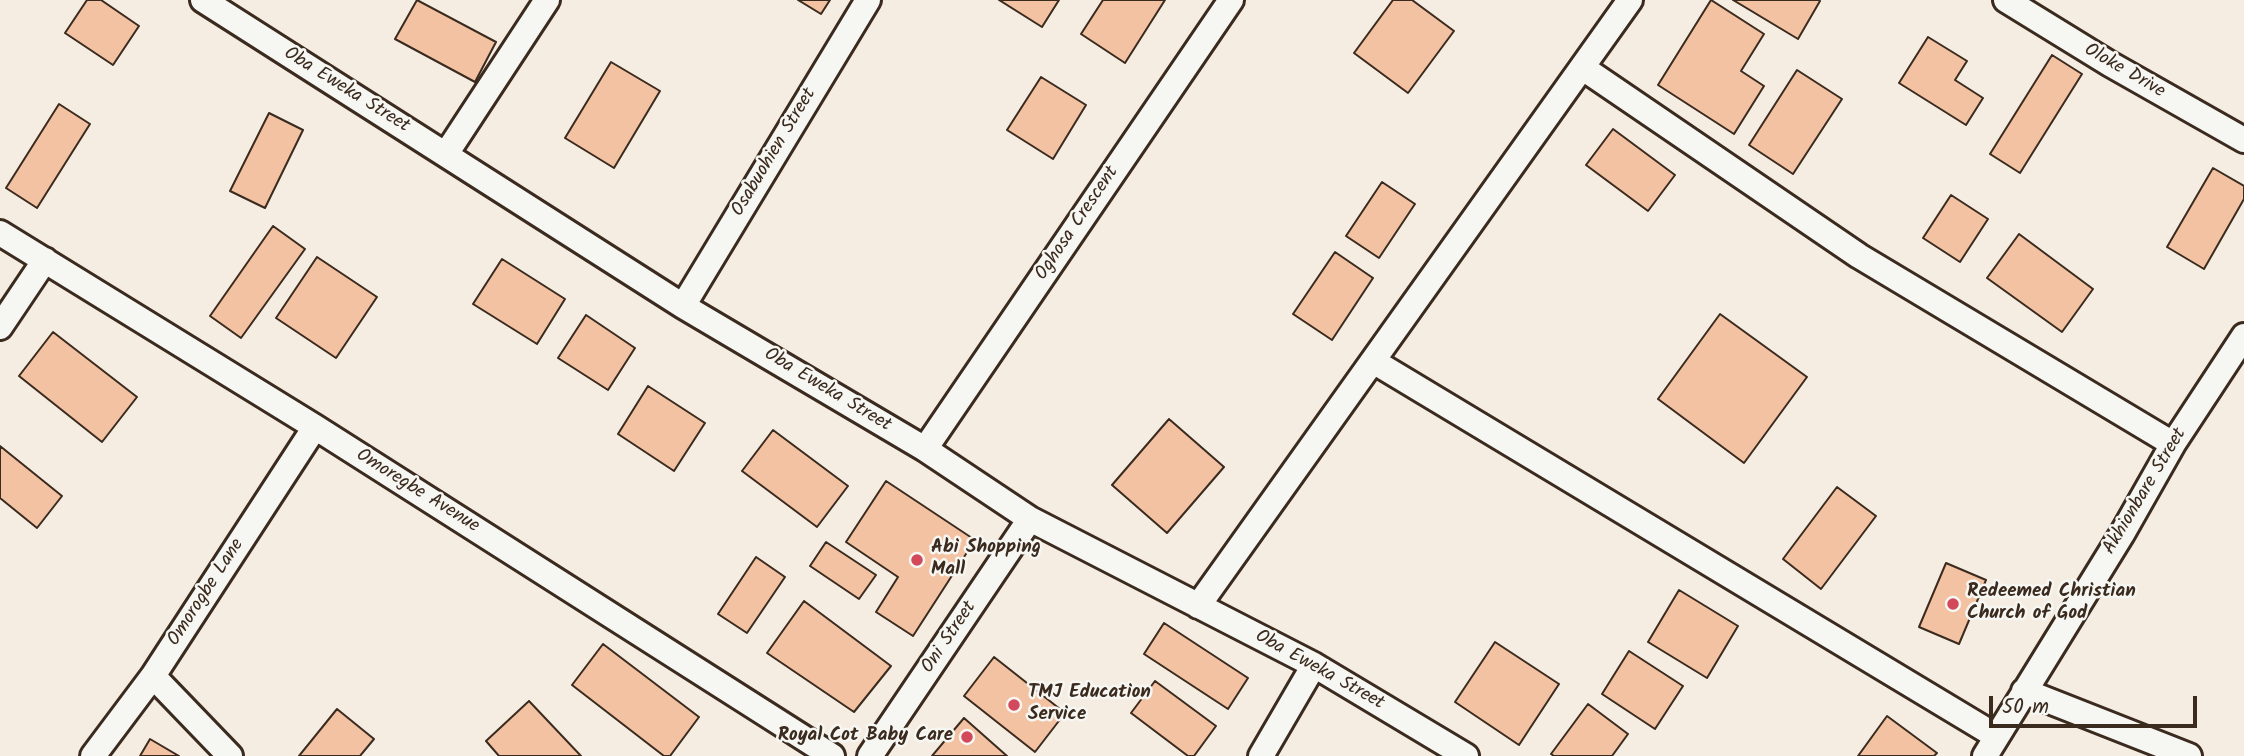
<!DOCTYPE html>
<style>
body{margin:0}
#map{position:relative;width:2244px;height:756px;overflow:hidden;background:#f5ece2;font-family:Kalam,sans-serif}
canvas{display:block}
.scale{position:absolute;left:1989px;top:696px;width:208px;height:32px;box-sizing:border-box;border:4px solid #3b2a1e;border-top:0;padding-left:9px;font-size:21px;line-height:24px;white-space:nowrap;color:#3b2a1e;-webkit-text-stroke:5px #f6f6f2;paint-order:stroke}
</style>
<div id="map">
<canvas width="2244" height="756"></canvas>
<div class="scale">50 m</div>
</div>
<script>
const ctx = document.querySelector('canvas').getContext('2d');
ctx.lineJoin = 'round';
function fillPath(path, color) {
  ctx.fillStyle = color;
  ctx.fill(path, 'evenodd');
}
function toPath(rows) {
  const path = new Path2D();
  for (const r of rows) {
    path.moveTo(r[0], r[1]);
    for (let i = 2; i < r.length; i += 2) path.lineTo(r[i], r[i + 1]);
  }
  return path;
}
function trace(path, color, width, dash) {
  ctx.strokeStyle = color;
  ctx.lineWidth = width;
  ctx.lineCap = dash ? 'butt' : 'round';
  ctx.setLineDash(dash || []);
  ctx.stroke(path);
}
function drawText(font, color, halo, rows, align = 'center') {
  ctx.font = font + ' Kalam,sans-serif';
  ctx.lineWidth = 5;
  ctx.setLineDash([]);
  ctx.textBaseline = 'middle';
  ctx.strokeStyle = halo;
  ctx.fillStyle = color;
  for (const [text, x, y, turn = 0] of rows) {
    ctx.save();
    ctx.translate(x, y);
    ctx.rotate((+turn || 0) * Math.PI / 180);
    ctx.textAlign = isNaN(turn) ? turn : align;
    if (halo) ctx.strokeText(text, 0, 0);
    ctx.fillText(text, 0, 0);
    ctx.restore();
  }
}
const building = toPath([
 [87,0,101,0,139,26,113,65,65,33,87,0],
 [417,0,496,42,475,82,395,39,417,0],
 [798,0,830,0,821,14,798,0],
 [999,0,1059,0,1042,27,999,0],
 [1103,0,1165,0,1125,63,1081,34,1103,0],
 [1393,0,1412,0,1454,31,1408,93,1354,53,1393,0],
 [1711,0,1764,34,1741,71,1764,86,1734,134,1658,85,1711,0],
 [1733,0,1819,0,1820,1,1798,39,1733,0],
 [1928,37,1967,61,1955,80,1983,98,1966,125,1899,83,1928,37],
 [2052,55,2082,74,2020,173,1990,154,2052,55],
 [611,62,660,91,614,168,565,138,611,62],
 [1797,70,1842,99,1793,174,1749,145,1797,70],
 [1041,77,1086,105,1053,159,1007,130,1041,77],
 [59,104,90,124,37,208,6,188,59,104],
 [269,113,303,130,265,208,230,191,269,113],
 [1613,129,1675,175,1648,211,1586,165,1613,129],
 [2213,168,2244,186,2244,199,2204,269,2167,247,2213,168],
 [1382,182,1415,204,1379,258,1346,236,1382,182],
 [1951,195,1988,219,1960,262,1923,238,1951,195],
 [273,226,305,249,241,338,210,316,273,226],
 [2019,234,2093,289,2062,332,1987,278,2019,234],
 [1335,252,1373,278,1332,340,1293,314,1335,252],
 [317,257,377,297,336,358,276,318,317,257],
 [502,259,565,299,537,344,473,304,502,259],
 [1720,314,1807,377,1744,463,1658,399,1720,314],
 [586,315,635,348,608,390,558,358,586,315],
 [53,332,137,397,102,442,19,376,53,332],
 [648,386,705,423,674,471,618,434,648,386],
 [1169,419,1224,467,1167,533,1112,485,1169,419],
 [773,430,848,486,817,527,742,471,773,430],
 [0,446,62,496,37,528,0,498,0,446],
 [886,481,975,540,913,636,876,612,898,577,846,542,886,481],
 [1837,487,1876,516,1821,589,1783,559,1837,487],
 [826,542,876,575,859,599,810,566,826,542],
 [756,557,785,577,747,633,718,614,756,557],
 [1946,563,1986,580,1959,644,1919,627,1946,563],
 [1679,590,1738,626,1707,678,1648,642,1679,590],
 [804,601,891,666,854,712,767,653,804,601],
 [1164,623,1248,678,1228,709,1144,654,1164,623],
 [1495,642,1559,684,1519,745,1455,702,1495,642],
 [603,644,699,717,670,756,664,756,572,685,603,644],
 [1629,651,1683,686,1655,729,1602,694,1629,651],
 [994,657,1065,713,1035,752,964,696,994,657],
 [1155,681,1216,726,1194,756,1188,756,1131,713,1155,681],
 [529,701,581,756,499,756,486,741,529,701],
 [1588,704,1628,734,1612,756,1554,756,1551,754,1588,704],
 [337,709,374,739,360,756,299,756,337,709],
 [1887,716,1937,753,1934,756,1858,756,1887,716],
 [964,718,1007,756,932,756,964,718],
 [150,739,179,756,140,756,150,739]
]);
fillPath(building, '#f2c2a2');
trace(building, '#3b2a1e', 2);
const street = toPath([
 [203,0,683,306,925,449,1030,519,1314,665,1466,756],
 [2006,0,2110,64,2244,140],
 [1583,68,1859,256,2173,444],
 [446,154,547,0],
 [0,233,315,427,832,756],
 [683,306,868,0],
 [0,327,45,260],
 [1373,361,1996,736],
 [925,449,1231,0],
 [1198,606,1630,0],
 [153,676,230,756],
 [2024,691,2189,756],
 [93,756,153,676,315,427],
 [870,756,1030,519],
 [1261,756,1314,665],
 [1985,756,2122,534,2173,444,2244,336]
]);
trace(street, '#3b2a1e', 30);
trace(street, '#f6f6f2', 24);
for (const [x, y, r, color] of [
 [917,560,7,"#d1495b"],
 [1953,604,7,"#d1495b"],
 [1014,705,7,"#d1495b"],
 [967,737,7,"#d1495b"]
]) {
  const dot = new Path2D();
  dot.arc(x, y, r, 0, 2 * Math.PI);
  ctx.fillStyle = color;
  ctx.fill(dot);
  trace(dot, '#f6f6f2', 2.5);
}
drawText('19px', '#3b2a1e', '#f6f6f2', [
 ["Oloke Drive",2124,72,30],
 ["Oba Eweka Street",346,91,32],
 ["Osabuohien Street",775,153,-59],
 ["Oghosa Crescent",1078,224,-56],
 ["Oba Eweka Street",827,391,31],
 ["Omoregbe Avenue",417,492,32],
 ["Akhionbare Street",2146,492,-59],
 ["Omorogbe Lane",207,593,-57],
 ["Oni Street",950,638,-56],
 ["Oba Eweka Street",1319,671,29]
]);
drawText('bold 19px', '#3b2a1e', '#f6f6f2', [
 ["Abi Shopping",931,549],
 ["Mall",931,571],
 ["Redeemed Christian",1967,593],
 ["Church of God",1967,615],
 ["TMJ Education",1028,694],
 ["Service",1028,716],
 ["Royal Cot Baby Care",953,737,"right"]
], 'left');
</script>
